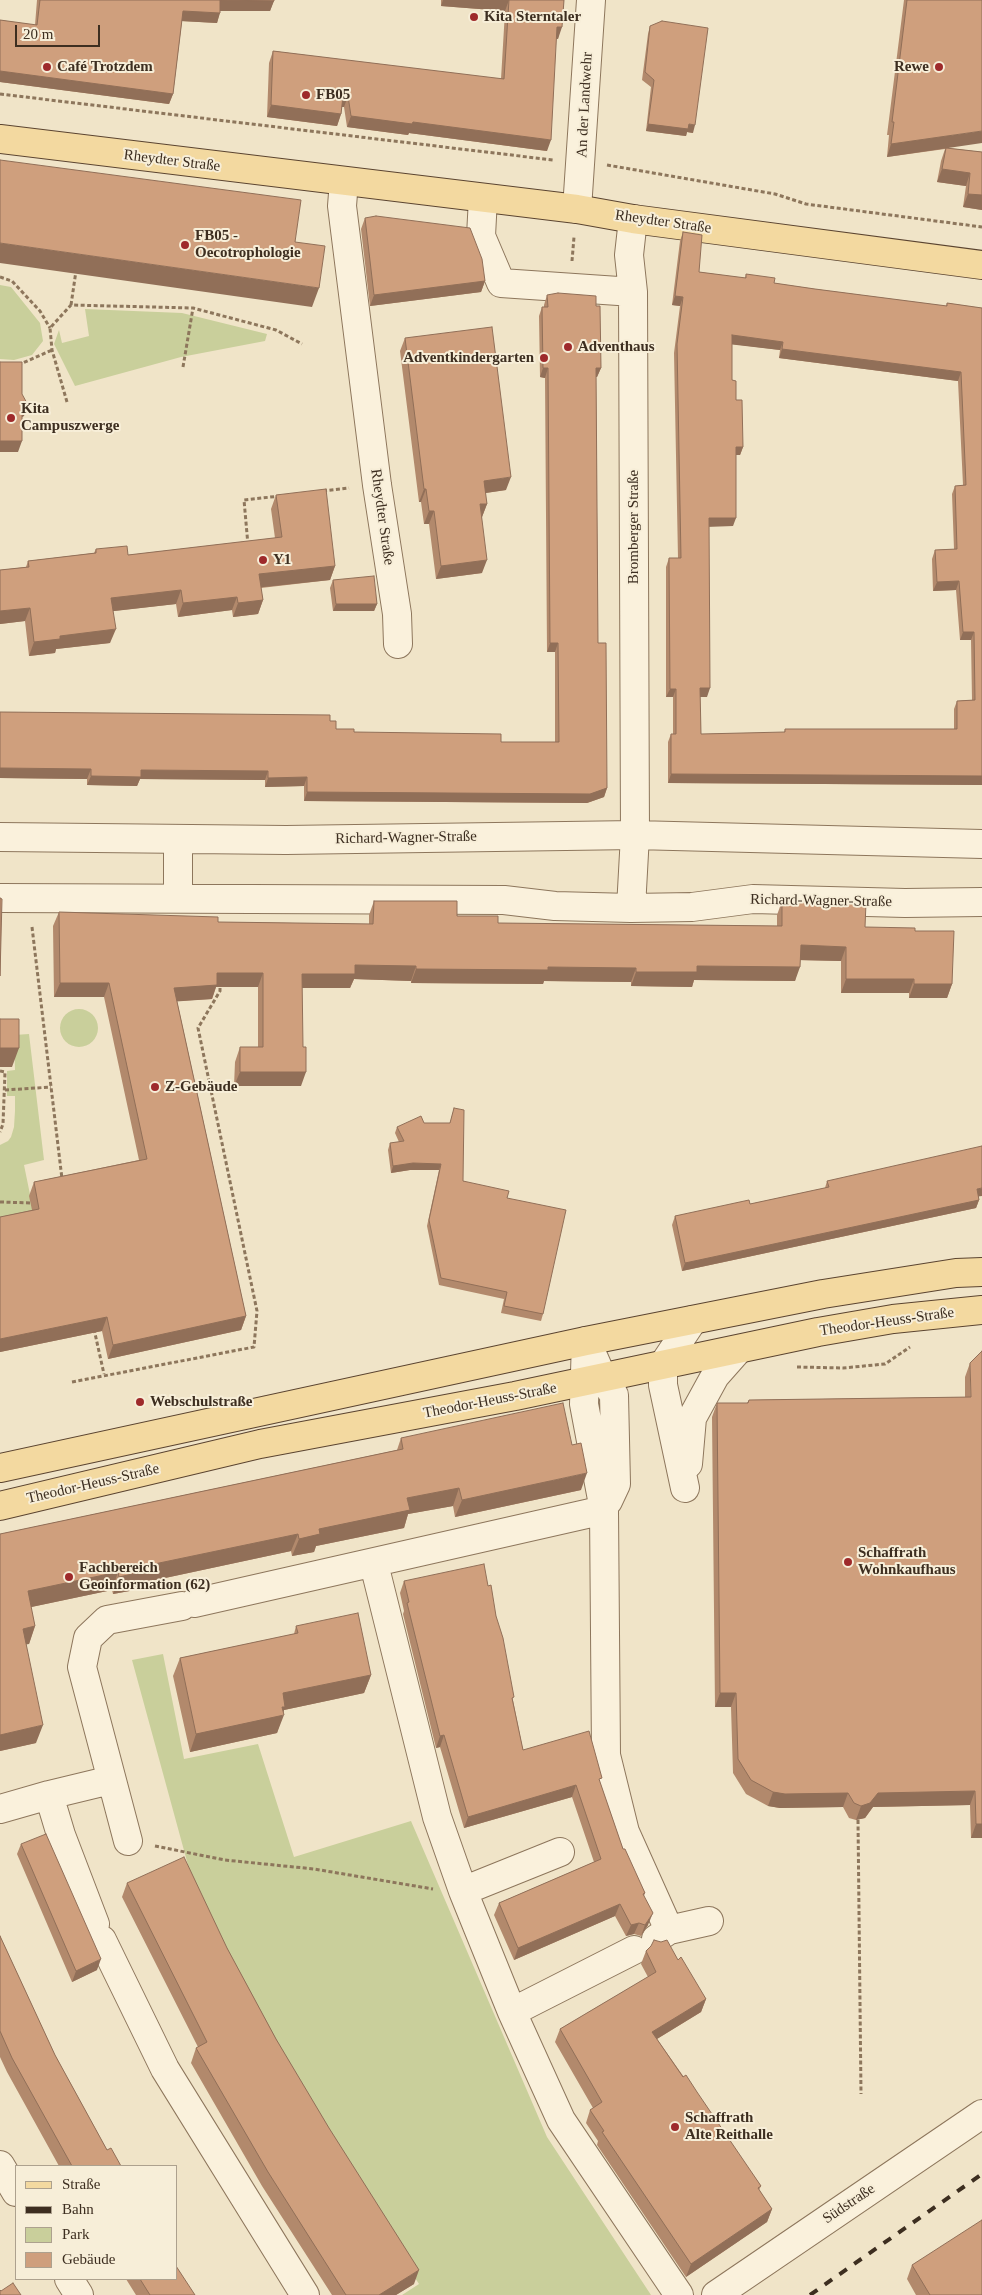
<!DOCTYPE html>
<meta charset="utf-8">
<style>
body{margin:0}
#map{position:relative;width:982px;height:2295px;overflow:hidden;background:#f0e4c8;font-family:"Times New Roman",serif}
canvas{display:block}
.legend{position:absolute;left:15px;top:2165px;width:162px;height:115px;box-sizing:border-box;background:#f7eed8;border:1px solid #ada18e;margin:0;padding:6px 9px;list-style:none;font-size:15px;color:#3d2e20}
.legend li{display:flex;align-items:center;gap:10px;height:25px}
.legend b{width:25px;border:1px solid #ada18e}
.scale{position:absolute;left:15px;top:25px;width:85px;height:22px;box-sizing:border-box;border:2px solid #3d2e20;border-top:0;padding-left:6px;font-size:15px;line-height:18px;white-space:nowrap;color:#3d2e20;-webkit-text-stroke:4px #f7eed8;paint-order:stroke}
</style>
<div id="map">
<canvas width="982" height="2295"></canvas>
<ul class="legend">
<li><b style="height:6px;background:#f3d9a0"></b>Straße</li>
<li><b style="height:6px;background:#3d2e20"></b>Bahn</li>
<li><b style="height:14px;background:#c9cf9b"></b>Park</li>
<li><b style="height:14px;background:#cf9f7d"></b>Gebäude</li>
</ul>
<div class="scale">20 m</div>
</div>
<script>
const ctx = document.querySelector('canvas').getContext('2d');
ctx.lineJoin = 'round';
function fillPath(path, color) {
  ctx.fillStyle = color;
  ctx.fill(path, 'evenodd');
}
function toPath(rows) {
  const path = new Path2D();
  for (const r of rows) {
    if (r.length === 3) {
      path.moveTo(r[0] + r[2], r[1]);
      path.arc(r[0], r[1], r[2], 0, 2 * Math.PI);
      continue;
    }
    path.moveTo(r[0], r[1]);
    for (let i = 2; i < r.length; i += 2) path.lineTo(r[i], r[i + 1]);
  }
  return path;
}
function trace(path, color, width, dash) {
  ctx.strokeStyle = color;
  ctx.lineWidth = width;
  ctx.lineCap = dash ? 'butt' : 'round';
  ctx.setLineDash(dash || []);
  ctx.stroke(path);
}
function drawText(font, color, halo, rows, align = 'center') {
  ctx.font = font + ' "Times New Roman",serif';
  ctx.lineWidth = 4;
  ctx.setLineDash([]);
  ctx.textBaseline = 'middle';
  ctx.strokeStyle = halo;
  ctx.fillStyle = color;
  for (const [text, x, y, turn = 0] of rows) {
    ctx.save();
    ctx.translate(x, y);
    ctx.rotate((+turn || 0) * Math.PI / 180);
    ctx.textAlign = isNaN(turn) ? turn : align;
    if (halo) ctx.strokeText(text, 0, 0);
    ctx.fillText(text, 0, 0);
    ctx.restore();
  }
}
fillPath(toPath([
 [0,285,11,287,40,323,43,341,32,355,14,360,0,359],
 [85,309,182,313,267,334,265,341,181,357,75,386,54,344,59,330,62,343,89,336],
 [79,1028,19],
 [29,1034,44,1160,24,1165,35,1219,0,1227,0,1145,8,1141,11,1137,14,1127,15,1111,15,1096,7,1096,7,1071,15,1070,14,1035],
 [163,1654,184,1759,258,1744,294,1857,411,1821,547,2137,651,2295,402,2295,419,2284,326,2139,200,1909,132,1660]
]), '#c9cf9b');
const minor = toPath([
 [344,181,342,206,377,485,397,614,398,644],
 [483,198,481,236,501,283,633,292],
 [577,209,591,0],
 [0,837,286,840,635,835,982,844],
 [0,898,504,900,555,906,631,908,692,907,753,899,905,903,982,902],
 [178,898,178,839],
 [631,908,635,835,633,292,629,255,633,219],
 [586,1341,584,1404,604,1510,606,1755,625,1832,669,1930],
 [593,1356,603,1379,614,1395,616,1484,608,1501],
 [688,1464,692,1418,715,1376,738,1350],
 [685,1488,663,1385,663,1365,693,1320],
 [374,1564,437,1817,463,1891,512,2012,561,2120,679,2295],
 [194,1603,604,1510],
 [0,1809,49,1795],
 [128,1841,82,1667,88,1638,107,1620,182,1606],
 [463,1891,560,1852],
 [95,1924,61,1835,49,1795,111,1780],
 [656,1939,669,1930,709,1921],
 [102,1940,165,2069,305,2295],
 [512,2012,634,1950],
 [0,2165,16,2192],
 [69,2279,79,2295],
 [716,2295,982,2114]
]);
const major = toPath([
 [0,139,577,209,633,219,982,265],
 [0,1468,586,1341,823,1294,956,1273,982,1272],
 [0,1506,260,1444,515,1396,818,1332,893,1319,982,1310]
]);
trace(minor, '#8d765c', 30);
trace(major, '#5b4430', 30);
trace(toPath([
 [0,94,553,160],
 [607,165,775,194,806,204,982,227],
 [572,261,574,237],
 [0,277,12,281,40,311,50,328],
 [71,305,76,271],
 [18,365,52,350],
 [183,367,193,308],
 [67,402,52,350,50,328,71,305,193,308,276,330,302,344],
 [323,491,349,488],
 [248,545,244,500,280,496],
 [32,927,62,1179],
 [0,1071,5,1072,3,1124,0,1132],
 [5,1090,51,1087],
 [0,1202,34,1203],
 [94,1329,104,1374],
 [797,1367,843,1368,885,1364,910,1347],
 [72,1382,254,1347,257,1311,198,1028,220,991,220,984],
 [858,1820,861,2094],
 [155,1846,225,1860,314,1869,433,1889]
]), '#8d765c', 3, [4, 2.5]);
trace(minor, '#faf1dc', 28);
trace(major, '#f3d9a0', 28);
trace(toPath([
 [810,2295,982,2174]
]), '#3d2e20', 4, [9, 9]);
fillPath(toPath([
 [37,0,274,0,270,11,220,11,217,23,182,21,173,94,169,104,0,82,0,20,35,25],
 [441,0,564,0,558,39,556,38,547,151,409,133,408,135,347,127,344,107,342,107,341,114,337,126,267,117,269,63,273,51,501,79,505,11,441,6],
 [904,0,982,0,949,148,982,152,982,210,963,207,966,186,937,182,941,161,945,149,887,157,889,135,887,135],
 [650,26,693,133,687,132,686,136,646,131,651,87,642,80,648,34],
 [365,218,485,281,481,292,370,306,361,229],
 [683,232,699,272,745,278,746,274,774,283,815,289,946,306,947,303,982,308,982,785,668,783,668,742,671,734,673,734,673,697,666,697,666,567,669,558,678,558,674,353,680,306,672,305,680,241],
 [732,344,780,350,779,358,958,381,963,485,955,486,952,494,954,549,935,550,932,559,933,591,956,590,960,640,971,640,972,700,957,701,954,709,954,729,785,729,784,733,701,734,700,697,707,697,709,526,733,526,736,455,740,455,743,447,736,400,732,380],
 [547,295,596,306,601,368,597,377,596,377,598,643,607,788,604,797,587,803,304,801,304,786,265,787,265,780,140,779,137,786,87,785,87,779,0,778,0,712,330,721,336,729,354,732,501,742,555,742,555,652,547,652,545,378,540,377,539,316,542,307,544,307,544,305],
 [405,338,506,490,485,493,487,504,482,517,482,573,436,579,429,524,424,524,421,502,419,502,400,351],
 [276,495,335,566,330,580,261,588,263,600,258,614,233,617,232,610,178,617,176,604,113,611,110,643,56,649,55,653,29,656,25,621,0,624,0,570,26,567,28,561,94,553,96,549,128,555,275,538,271,509],
 [333,580,377,604,374,611,333,611,330,588],
 [374,901,498,923,777,926,777,915,782,901,865,927,915,931,952,984,947,998,909,998,909,993,841,993,841,961,800,960,795,981,694,980,692,987,631,986,631,982,544,981,543,984,411,983,411,981,354,979,350,988,302,988,301,1086,234,1086,235,1062,240,1047,258,1047,258,987,216,987,212,999,177,1001,246,1316,241,1330,108,1359,102,1331,0,1352,0,1217,32,1210,29,1196,34,1182,139,1160,104,997,54,997,53,926,59,912,218,922,369,924,369,915],
 [454,1108,463,1181,507,1198,543,1314,541,1321,501,1313,504,1299,439,1285,427,1226,439,1170,410,1170,391,1173,388,1150,390,1143,399,1142,395,1133,397,1127,424,1123,450,1123],
 [827,1181,982,1196,979,1196,979,1200,976,1208,682,1271,672,1225,675,1216,750,1204,825,1188],
 [970,1363,982,1838,971,1838,970,1805,873,1807,865,1818,856,1820,849,1818,843,1807,780,1808,768,1806,746,1794,733,1773,731,1707,715,1707,712,1417,717,1403,747,1403,749,1400,965,1397,965,1377],
 [401,1438,581,1490,455,1517,453,1506,408,1514,404,1528,316,1546,314,1552,292,1556,291,1551,137,1584,135,1590,113,1594,112,1590,31,1607,35,1626,29,1644,26,1644,36,1743,0,1751,0,1534,397,1450],
 [404,1581,488,1586,496,1616,523,1750,600,1783,623,1849,645,1893,644,1896,648,1925,641,1936,634,1934,626,1936,615,1916,514,1960,494,1915,499,1903,594,1862,572,1797,464,1828,440,1747,436,1748,403,1614,404,1611,400,1593],
 [296,1626,371,1675,364,1693,284,1710,277,1733,190,1752,173,1676,180,1658,294,1634],
 [21,1844,97,1970,72,1982,17,1854],
 [127,1883,227,1948,276,2039,414,2284,396,2295,332,2295,262,2186,191,2063,196,2048,198,2047,122,1897],
 [0,1936,55,2055,107,2150,121,2166,59,2166,7,2072,0,2057],
 [646,1951,678,1960,706,1999,701,2012,657,2039,761,2186,759,2190,772,2209,767,2222,686,2277,597,2145,598,2141,586,2123,590,2110,593,2108,555,2042,560,2029,648,1977,641,1964],
 [912,2265,982,2295,916,2295,907,2279],
 [126,2279,176,2279,195,2295,136,2295]
]), '#b2896c');
fillPath(toPath([
 [220,0,274,1,270,11,217,11],
 [443,0,509,0,505,11,441,6],
 [183,11,220,13,217,23,180,21],
 [557,27,562,27,558,39,552,38],
 [0,71,173,94,169,104,0,82],
 [343,96,348,96,344,107,339,107],
 [271,105,341,114,337,126,267,117],
 [351,116,413,122,551,140,547,151,409,133,408,135,347,127],
 [648,124,689,124,695,125,693,133,687,132,686,136,646,131],
 [982,131,982,143,887,157,891,144],
 [942,169,970,173,966,186,937,182],
 [968,194,982,195,982,210,963,207],
 [0,243,319,288,312,307,0,263],
 [485,281,481,292,370,306,374,295],
 [675,296,683,297,680,306,672,305],
 [732,335,783,342,780,350,728,344],
 [782,349,961,372,958,381,779,358],
 [543,368,548,368,545,378,540,377],
 [596,368,601,368,597,377,593,377],
 [28,405,24,416,18,420,22,409],
 [0,441,22,441,18,452,0,452],
 [736,447,743,447,740,455,733,455],
 [511,477,506,490,479,494,484,481],
 [424,489,426,489,421,502,419,502],
 [480,504,487,504,482,517],
 [429,511,434,511,429,524,424,524],
 [709,518,736,518,733,526,706,527],
 [487,560,482,573,436,579,441,566],
 [335,566,330,580,254,588,259,574],
 [959,581,956,590,933,591,937,582],
 [181,590,176,604,106,612,111,598],
 [237,597,232,610,178,617,183,603],
 [263,600,258,614,233,617,238,603],
 [336,604,377,604,374,611,333,611],
 [30,608,25,621,0,624,0,611],
 [116,629,110,643,56,649,55,653,29,656,34,642,60,636],
 [963,632,974,632,971,640,960,640],
 [550,643,558,643,555,652,547,652],
 [700,688,710,688,707,697,697,697],
 [670,689,676,689,673,697,666,697],
 [0,768,91,769,87,779,0,778],
 [141,770,268,771,265,780,140,779,137,786,87,785,91,776],
 [671,774,982,776,982,785,668,783],
 [307,777,304,786,265,787,268,778],
 [607,788,604,797,587,803,304,801,307,792],
 [801,945,846,947,841,961,796,960],
 [355,965,416,966,411,981,354,979,350,988,296,988,302,974],
 [697,966,800,967,795,981,694,980,692,987,631,986,636,972],
 [548,967,636,968,631,982,544,981,543,984,411,983,416,969],
 [217,973,263,973,258,987,216,987,212,999,169,1002,174,988],
 [846,979,914,979,909,993,841,993],
 [60,983,109,983,104,997,54,997],
 [914,984,952,984,947,998,909,998],
 [0,1048,19,1048,12,1067,0,1067],
 [240,1072,306,1072,301,1086,234,1086],
 [413,1163,441,1164,439,1170,410,1170,391,1173,393,1166],
 [982,1188,982,1196,974,1197,977,1189],
 [979,1200,976,1208,682,1271,685,1263],
 [246,1316,241,1330,108,1359,113,1345],
 [107,1317,102,1331,0,1352,0,1339],
 [587,1473,581,1490,455,1517,462,1500],
 [459,1488,453,1506,408,1514,404,1528,316,1546,314,1552,292,1556,299,1539,319,1529,407,1498],
 [298,1534,291,1551,137,1584,135,1590,113,1594,119,1577,140,1567],
 [118,1572,112,1590,22,1609,28,1591],
 [35,1626,29,1644,17,1646,23,1629],
 [371,1675,364,1693,284,1710,282,1716,284,1715,277,1733,190,1752,196,1734,283,1693],
 [720,1693,736,1693,731,1707,715,1707],
 [43,1725,36,1743,0,1751,0,1735],
 [444,1735,440,1747,436,1748,440,1736],
 [576,1785,572,1797,464,1828,468,1817],
 [975,1791,970,1805,873,1807,865,1818,856,1820,861,1806,878,1793],
 [773,1792,848,1793,843,1807,780,1808,768,1806],
 [976,1824,982,1824,982,1838,971,1838],
 [620,1904,615,1916,514,1960,518,1948],
 [653,1913,648,1925,641,1936,645,1925],
 [639,1923,634,1934,626,1936,631,1925],
 [101,1959,97,1970,72,1982,76,1971],
 [706,1999,701,2012,647,2045,652,2032],
 [772,2209,767,2222,686,2277,691,2264],
 [419,2270,414,2284,396,2295,379,2295]
]), '#916f58');
const building = toPath([
 [40,0,274,0,274,1,220,0,220,13,183,11,173,94,0,71,0,20,37,25,40,0],
 [509,0,564,0,562,27,557,27,551,140,413,122,412,124,351,116,348,96,343,96,341,114,271,105,273,51,504,79,509,0],
 [907,0,982,0,982,131,891,144,894,122,892,122,907,0],
 [662,21,708,28,695,125,689,124,688,129,648,124,654,80,645,72,650,26,662,21],
 [946,148,982,152,982,195,968,194,970,173,942,169,946,148],
 [0,160,301,200,295,242,325,246,319,288,0,243,0,160],
 [376,216,470,228,482,259,485,281,374,295,365,218,376,216],
 [683,232,702,235,699,272,746,278,746,274,775,278,774,283,815,289,947,306,947,303,982,308,982,776,671,774,671,734,676,734,676,689,670,689,669,558,681,558,677,344,683,297,675,296,683,232],
 [732,335,783,342,782,349,961,372,966,485,955,486,957,549,935,550,937,582,959,581,963,632,974,632,975,700,957,701,957,729,785,729,785,732,701,734,700,688,710,688,709,518,736,518,736,447,743,447,742,400,736,400,736,381,732,380,732,335],
 [558,293,596,296,596,306,600,306,601,368,596,368,598,643,606,643,607,788,590,794,307,792,307,777,268,778,268,771,141,770,141,777,91,776,91,769,0,768,0,712,330,715,330,721,336,721,336,729,354,729,354,732,501,734,501,742,559,742,558,643,550,643,548,368,543,368,542,307,548,307,547,295,558,293],
 [492,327,511,477,484,481,487,504,480,504,487,560,441,566,434,511,429,511,426,489,424,489,405,338,492,327],
 [0,362,22,362,22,394,28,405,22,409,22,441,0,441,0,362],
 [326,489,335,566,259,574,263,600,238,603,237,597,183,603,181,590,111,598,116,629,60,636,60,639,34,642,30,608,0,611,0,570,29,567,28,561,96,553,96,549,127,546,128,555,282,537,276,495,326,489],
 [374,576,377,604,336,604,333,580,374,576],
 [0,898,2,899,0,976,0,898],
 [374,901,457,901,457,916,498,916,498,923,782,926,782,901,866,903,865,927,915,928,915,931,954,931,952,984,914,984,914,979,846,979,846,947,801,945,800,967,697,966,697,972,636,972,636,968,548,967,548,970,416,969,416,966,355,965,355,974,302,974,303,1047,306,1047,306,1072,240,1072,240,1047,263,1047,263,973,217,973,217,985,174,988,246,1316,113,1345,107,1317,0,1339,0,1217,39,1209,34,1182,147,1159,109,983,60,983,59,912,218,917,218,922,373,924,374,901],
 [0,1019,19,1019,19,1048,0,1048,0,1019],
 [454,1108,464,1110,463,1181,509,1191,507,1198,566,1210,543,1314,504,1306,507,1292,441,1278,429,1220,441,1164,413,1163,393,1166,390,1143,404,1141,397,1127,421,1116,424,1123,450,1123,454,1108],
 [982,1146,982,1188,977,1189,979,1200,685,1263,675,1216,749,1200,750,1204,829,1187,827,1181,982,1146],
 [982,1351,982,1824,976,1824,975,1791,878,1793,870,1803,861,1806,854,1803,848,1793,785,1794,773,1792,751,1780,738,1759,736,1693,720,1693,717,1403,748,1403,749,1400,971,1397,970,1363,982,1351],
 [563,1403,572,1445,581,1443,587,1473,462,1500,459,1488,407,1498,410,1510,319,1529,320,1534,299,1539,298,1534,140,1567,141,1572,119,1577,118,1572,28,1591,35,1626,23,1629,43,1725,0,1735,0,1534,403,1449,401,1438,563,1403],
 [484,1564,488,1586,491,1585,496,1616,503,1638,514,1697,512,1698,523,1750,589,1731,602,1778,599,1779,623,1849,625,1849,645,1893,643,1894,653,1913,645,1925,639,1923,631,1925,620,1904,518,1948,499,1903,601,1859,576,1785,468,1817,444,1735,440,1736,407,1603,409,1602,404,1581,484,1564],
 [358,1613,371,1675,283,1693,285,1707,282,1707,284,1715,196,1734,180,1658,298,1633,296,1626,358,1613],
 [46,1834,101,1959,76,1971,21,1844,46,1834],
 [184,1857,227,1948,276,2039,329,2128,419,2270,379,2295,346,2295,268,2172,196,2048,207,2042,127,1883,184,1857],
 [0,1936,55,2055,107,2150,111,2148,121,2166,72,2166,12,2058,0,2031,0,1936],
 [654,1940,661,1942,667,1940,678,1960,681,1957,706,1999,652,2032,683,2077,686,2075,697,2092,761,2186,758,2188,772,2209,691,2264,602,2132,604,2131,590,2110,602,2102,560,2029,656,1972,646,1951,651,1946,654,1940],
 [982,2220,982,2295,930,2295,912,2265,982,2220],
 [176,2266,195,2295,150,2295,140,2279,176,2279,176,2266],
 [13,2283,21,2295,0,2295,0,2290,1,2291,13,2283]
]);
fillPath(building, '#cf9f7d');
trace(building, '#916f58', 1);
for (const [x, y, r, color] of [
 [474,17,5,"#9e2a2b"],
 [47,67,5,"#9e2a2b"],
 [939,67,5,"#9e2a2b"],
 [306,95,5,"#9e2a2b"],
 [185,245,5,"#9e2a2b"],
 [568,347,5,"#9e2a2b"],
 [544,358,5,"#9e2a2b"],
 [11,418,5,"#9e2a2b"],
 [263,560,5,"#9e2a2b"],
 [155,1087,5,"#9e2a2b"],
 [140,1402,5,"#9e2a2b"],
 [848,1562,5,"#9e2a2b"],
 [69,1577,5,"#9e2a2b"],
 [675,2127,5,"#9e2a2b"]
]) {
  const dot = new Path2D();
  dot.arc(x, y, r, 0, 2 * Math.PI);
  ctx.fillStyle = color;
  ctx.fill(dot);
  trace(dot, '#f7eed8', 2);
}
drawText('bold 15px', '#3d2e20', '#f7eed8', [
 ["Kita Sterntaler",484,17],
 ["Café Trotzdem",57,67],
 ["Rewe",929,67,"right"],
 ["FB05",316,95],
 ["FB05 -",195,236],
 ["Oecotrophologie",195,253],
 ["Adventhaus",578,347],
 ["Adventkindergarten",534,358,"right"],
 ["Kita",21,409],
 ["Campuszwerge",21,426],
 ["Y1",273,560],
 ["Z-Gebäude",165,1087],
 ["Webschulstraße",150,1402],
 ["Schaffrath",858,1553],
 ["Wohnkaufhaus",858,1570],
 ["Fachbereich",79,1568],
 ["Geoinformation (62)",79,1585],
 ["Schaffrath",685,2118],
 ["Alte Reithalle",685,2135]
], 'left');
drawText('15px', '#3d2e20', '#f7eed8', [
 ["An der Landwehr",585,105,-87],
 ["Rheydter Straße",172,161,7],
 ["Rheydter Straße",663,222,8],
 ["Rheydter Straße",382,517,82],
 ["Bromberger Straße",634,527,-90],
 ["Richard-Wagner-Straße",406,838,-1],
 ["Richard-Wagner-Straße",821,901,1],
 ["Theodor-Heuss-Straße",887,1322,-8],
 ["Theodor-Heuss-Straße",490,1401,-11],
 ["Theodor-Heuss-Straße",93,1484,-13],
 ["Südstraße",849,2204,-34]
]);
</script>
